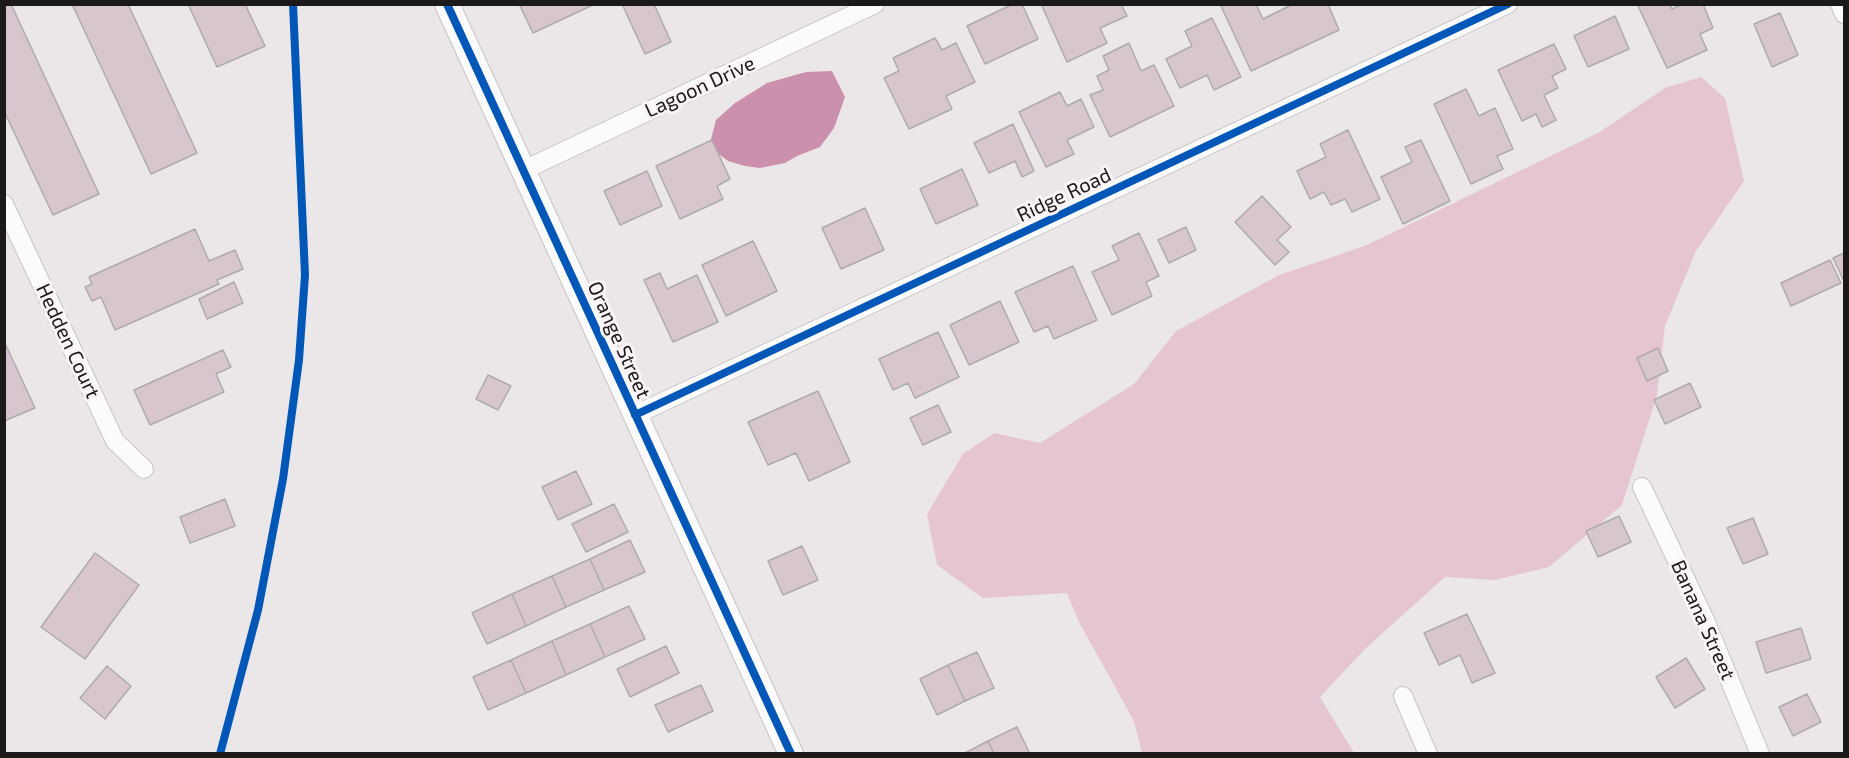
<!DOCTYPE html>
<style>
body{margin:0}
#map{position:relative;width:1849px;height:758px;overflow:hidden;background:#ebe7e9;font-family:"Exo 2",sans-serif}
canvas{display:block}
.frame{position:absolute;inset:0;border:6px solid #1b191a;pointer-events:none}
</style>
<div id="map">
<canvas width="1849" height="758"></canvas>
<div class="frame"></div>
</div>
<script>
const ctx = document.querySelector('canvas').getContext('2d');
ctx.lineJoin = 'round';
function fillPath(path, color) {
  ctx.fillStyle = color;
  ctx.fill(path, 'evenodd');
}
function toPath(rows) {
  const path = new Path2D();
  for (const r of rows) {
    path.moveTo(r[0], r[1]);
    for (let i = 2; i < r.length; i += 2) path.lineTo(r[i], r[i + 1]);
  }
  return path;
}
function trace(path, color, width, dash) {
  ctx.strokeStyle = color;
  ctx.lineWidth = width;
  ctx.lineCap = dash ? 'butt' : 'round';
  ctx.setLineDash(dash || []);
  ctx.stroke(path);
}
function drawText(font, color, halo, rows, align = 'center') {
  ctx.font = font + ' "Exo 2",sans-serif';
  ctx.lineWidth = 6;
  ctx.setLineDash([]);
  ctx.textBaseline = 'middle';
  ctx.strokeStyle = halo;
  ctx.fillStyle = color;
  for (const [text, x, y, turn = 0] of rows) {
    ctx.save();
    ctx.translate(x, y);
    ctx.rotate((+turn || 0) * Math.PI / 180);
    ctx.textAlign = isNaN(turn) ? turn : align;
    if (halo) ctx.strokeText(text, 0, 0);
    ctx.fillText(text, 0, 0);
    ctx.restore();
  }
}
fillPath(toPath([
 [1701,77,1725,98,1744,181,1696,251,1665,326,1657,395,1622,505,1549,567,1495,580,1445,577,1365,649,1320,697,1354,753,1142,753,1134,721,1079,622,1067,593,983,598,937,565,927,514,963,454,994,433,1040,443,1134,384,1176,331,1279,275,1367,245,1598,133,1665,88]
]), '#e6c5d3');
fillPath(toPath([
 [832,71,845,97,834,128,820,147,797,156,785,163,760,168,745,166,728,161,709,147,716,120,735,103,767,83,806,72]
]), '#cb90ab');
const building = toPath([
 [4,4,11,4,99,194,53,215,4,111,4,4],
 [72,4,128,4,197,153,151,174,72,4],
 [188,4,245,4,265,46,217,67,188,4],
 [519,4,595,4,533,33,519,4],
 [622,4,654,4,671,42,645,54,622,4],
 [1013,4,1022,4,1038,39,985,64,967,26,1013,4],
 [1041,4,1121,4,1127,16,1100,28,1107,43,1067,62,1041,4],
 [1225,4,1256,4,1263,19,1293,4,1328,4,1339,30,1251,71,1221,6,1225,4],
 [1641,4,1670,4,1672,9,1683,4,1703,4,1713,28,1700,34,1707,50,1667,68,1638,6,1641,4],
 [1780,13,1798,55,1772,67,1754,24,1780,13],
 [1615,16,1629,49,1588,67,1574,36,1615,16],
 [1212,18,1241,77,1214,90,1207,75,1180,88,1166,59,1192,46,1185,31,1212,18],
 [935,38,942,50,956,43,975,82,946,96,952,109,909,129,884,78,899,71,893,58,935,38],
 [1129,43,1141,71,1154,65,1174,106,1110,137,1090,95,1103,90,1097,76,1109,70,1103,56,1129,43],
 [1554,44,1566,69,1552,76,1558,88,1544,95,1556,120,1542,127,1536,114,1522,121,1498,70,1554,44],
 [1466,89,1479,116,1495,108,1513,149,1497,156,1503,169,1471,184,1434,104,1466,89],
 [1060,92,1067,106,1081,99,1094,127,1067,140,1074,154,1046,167,1019,112,1060,92],
 [1013,124,1034,171,1022,177,1015,161,989,173,974,143,1013,124],
 [1348,130,1380,199,1352,212,1345,199,1331,205,1324,192,1310,199,1297,171,1326,157,1320,144,1348,130],
 [712,140,730,179,717,186,723,199,680,219,656,166,712,140],
 [1421,140,1450,201,1403,224,1381,177,1412,162,1405,147,1421,140],
 [962,169,978,205,936,224,920,189,962,169],
 [647,171,662,206,620,225,604,191,647,171],
 [1262,196,1291,227,1277,240,1289,252,1275,265,1235,222,1262,196],
 [865,208,884,250,841,269,822,228,865,208],
 [1186,227,1196,250,1169,263,1158,240,1186,227],
 [195,229,209,261,235,250,243,269,217,280,219,284,115,330,101,297,92,301,85,287,92,284,89,277,195,229],
 [1139,233,1159,276,1146,282,1152,296,1112,315,1092,272,1119,260,1112,246,1139,233],
 [753,241,777,291,726,316,702,265,753,241],
 [1844,253,1844,278,1843,279,1833,258,1844,253],
 [1830,260,1841,283,1791,306,1781,283,1830,260],
 [1073,266,1097,320,1054,339,1048,326,1034,332,1015,292,1073,266],
 [660,273,667,289,697,275,718,322,673,342,644,280,660,273],
 [234,282,243,303,207,319,199,299,234,282],
 [1000,301,1019,342,969,365,950,325,1000,301],
 [938,332,959,377,915,398,908,383,893,390,879,359,938,332],
 [4,341,35,408,4,421,4,341],
 [1658,348,1668,371,1647,381,1637,358,1658,348],
 [223,350,231,367,216,374,224,392,150,425,134,390,223,350],
 [488,375,511,386,498,410,476,399,488,375],
 [1690,383,1701,407,1665,424,1654,400,1690,383],
 [818,391,850,462,809,481,796,453,768,465,748,422,818,391],
 [938,405,951,432,923,445,910,418,938,405],
 [576,471,592,504,558,520,542,487,576,471],
 [225,499,235,526,190,543,180,517,225,499],
 [614,504,628,532,586,552,572,524,614,504],
 [1619,516,1631,542,1598,557,1586,531,1619,516],
 [1753,518,1768,554,1743,564,1727,528,1753,518],
 [630,540,645,572,604,590,590,559,630,540],
 [802,546,818,580,783,595,768,561,802,546],
 [95,553,139,585,85,659,41,627,95,553],
 [590,559,604,590,566,607,552,576,590,559],
 [552,576,566,607,526,626,512,594,552,576],
 [512,594,526,626,487,644,472,613,512,594],
 [629,606,645,639,605,657,590,624,629,606],
 [1467,614,1495,673,1472,683,1460,655,1439,665,1424,633,1467,614],
 [590,624,605,657,566,675,552,641,590,624],
 [1801,628,1811,659,1766,673,1756,642,1801,628],
 [552,641,566,675,526,693,511,660,552,641],
 [666,646,679,673,630,697,617,669,666,646],
 [977,652,994,688,965,701,948,665,977,652],
 [1686,658,1705,689,1675,708,1656,677,1686,658],
 [511,660,526,693,488,710,473,677,511,660],
 [948,665,965,701,937,715,920,679,948,665],
 [107,666,131,686,105,719,80,698,107,666],
 [701,685,713,711,668,732,655,705,701,685],
 [1807,694,1821,722,1793,736,1779,707,1807,694],
 [1017,727,1030,754,994,754,988,741,1017,727],
 [988,741,994,754,963,754,988,741]
]);
fillPath(building, '#d8c6cf');
trace(building, '#aeabac', 1.5);
const minor = toPath([
 [1840,4,1844,14],
 [524,170,875,4],
 [4,204,115,441,144,469],
 [635,415,1508,4],
 [1642,487,1705,620,1760,754],
 [1403,696,1428,754]
]);
const tertiary = toPath([
 [447,4,791,754]
]);
trace(minor, '#c7c4c6', 20);
trace(tertiary, '#c7c4c6', 26);
trace(minor, '#fcfbfc', 18);
trace(tertiary, '#fcfbfc', 24);
trace(toPath([
 [447,4,791,754],
 [635,415,1508,4],
 [220,754,258,610,283,479,299,360,305,275,293,4]
]), '#0057b8', 8);
drawText('20px', '#1b191a', '#f9f3f5', [
 ["Lagoon Drive",700,87,-25],
 ["Ridge Road",1064,195,-25],
 ["Orange Street",619,340,66],
 ["Hedden Court",68,341,65],
 ["Banana Street",1703,620,66]
]);
</script>
